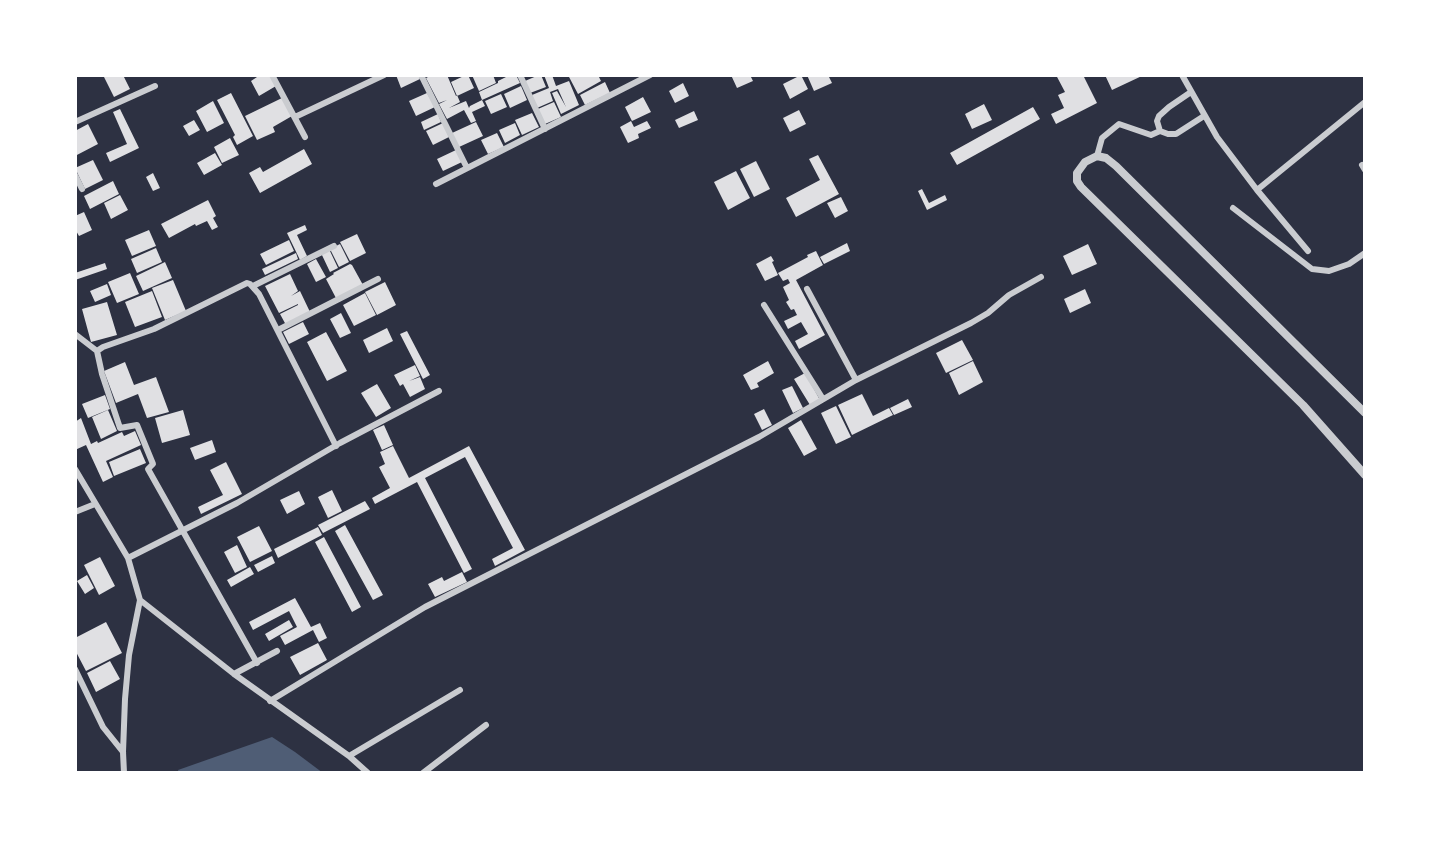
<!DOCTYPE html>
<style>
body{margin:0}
#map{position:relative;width:1440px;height:848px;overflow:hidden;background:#2d3142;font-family:"Golos Text",sans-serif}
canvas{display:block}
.frame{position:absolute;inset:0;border:77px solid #fff;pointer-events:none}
</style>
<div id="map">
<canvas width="1440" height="848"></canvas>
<div class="frame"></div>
</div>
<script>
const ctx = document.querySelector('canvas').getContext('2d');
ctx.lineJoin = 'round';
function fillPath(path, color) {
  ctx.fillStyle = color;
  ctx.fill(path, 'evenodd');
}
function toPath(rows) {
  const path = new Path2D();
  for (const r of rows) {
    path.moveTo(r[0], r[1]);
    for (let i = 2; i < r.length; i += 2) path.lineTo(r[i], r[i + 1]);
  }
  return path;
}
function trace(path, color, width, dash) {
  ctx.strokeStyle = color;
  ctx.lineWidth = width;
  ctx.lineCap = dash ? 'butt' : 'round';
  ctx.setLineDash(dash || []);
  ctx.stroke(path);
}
fillPath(toPath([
 [272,737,295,752,323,773,179,773,178,770]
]), '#4f5d75');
fillPath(toPath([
 [103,75,123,75,130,89,114,97],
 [260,75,270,75,276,86,259,96,251,81],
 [396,75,418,75,420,79,401,88],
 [432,75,447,75,456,96,457,95,460,102,449,108,466,101,469,108,470,106,482,100,485,106,472,112,476,121,471,123,464,110,447,119,439,104,447,100,439,103,426,78],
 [466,75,468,75,474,88,457,96,451,82],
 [472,75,493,75,496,83,479,91],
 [510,75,516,75,520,83,482,100,479,92,498,83,498,81],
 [539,75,541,75,546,87,530,93,525,81],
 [544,75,552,75,556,86,569,81,579,105,561,114,552,93,557,91,566,107,558,89,550,92,553,101,537,108,532,95,549,88],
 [568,75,598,75,601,81,578,94],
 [731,75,750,75,753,81,737,88],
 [801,75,808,89,790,99,783,84],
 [807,75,828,75,832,83,814,91],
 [1056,75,1083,75,1097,103,1056,124,1051,114,1064,108,1058,95,1065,92],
 [1105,75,1144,75,1112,90],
 [605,82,610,93,585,105,580,95],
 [683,83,689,96,675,103,669,91],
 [521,86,527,100,510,108,504,94],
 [231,93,253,136,237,145,233,137,235,135,217,100],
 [427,93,435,107,416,116,409,101],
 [501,94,507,107,491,114,485,101],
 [643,97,651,112,632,121,625,107],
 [282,98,292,116,273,127,275,132,257,140,245,116],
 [213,101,224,123,207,132,196,111],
 [554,102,561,117,545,124,538,109],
 [984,104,992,120,972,129,965,114],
 [1033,107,1040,119,957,165,950,153],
 [120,109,139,148,110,162,106,153,127,144,113,112],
 [799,110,806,124,790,132,783,118],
 [694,111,698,120,679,128,675,120],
 [532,113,539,127,522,135,515,120],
 [438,114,441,122,424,130,421,122],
 [194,120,200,130,189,136,183,126],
 [631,121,634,127,647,121,651,128,638,134,639,138,628,143,620,127],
 [476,122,483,136,459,147,452,133],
 [443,123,449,137,433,145,426,131],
 [515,123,520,135,505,143,499,130],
 [88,124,98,144,75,156,75,131],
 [497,133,504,147,488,154,481,140],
 [230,138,239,155,222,163,214,147],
 [304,149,312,164,260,193,249,173,260,167,263,172],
 [456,150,462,162,443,171,437,159],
 [215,153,222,165,204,175,197,163],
 [818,155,839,194,796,217,786,198,820,180,809,159],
 [93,160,103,180,85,189,75,168],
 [756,161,770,189,754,197,740,169],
 [736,171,750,198,728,210,714,182],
 [153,173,160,188,153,191,146,177],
 [113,181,119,194,90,209,84,196],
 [922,189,929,203,945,195,947,200,927,210,918,191],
 [120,195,128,210,111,219,104,203],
 [841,197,848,211,835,218,827,203],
 [208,200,216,216,213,218,218,227,212,230,207,221,196,226,195,224,169,238,161,224],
 [84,212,92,230,79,236,75,229,75,216],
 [305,225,307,230,297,235,307,256,300,260,287,233],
 [149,230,156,246,132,256,125,240],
 [357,234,366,253,350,261,340,242],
 [289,240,294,251,266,265,260,254],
 [847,243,850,251,824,264,820,257],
 [340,244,349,262,339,267,330,249],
 [1088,244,1097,264,1072,275,1063,256],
 [156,248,162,262,137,273,131,259],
 [329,249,338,268,330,272,321,253],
 [816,251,823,265,796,280,825,335,799,349,795,341,808,334,801,322,788,329,784,321,797,315,794,309,791,310,786,302,789,300,783,287,790,283,788,279,783,281,778,273,808,257,807,255],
 [296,253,298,259,265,275,262,269],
 [771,256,774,261,772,262,778,275,765,281,756,264],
 [316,259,326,277,316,282,307,264],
 [165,262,172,278,143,291,136,276],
 [105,263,107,269,75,280,75,273],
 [350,264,352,265,363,285,337,300,326,279,334,274,333,273],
 [130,273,139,294,117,303,108,282],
 [290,274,298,291,291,296,300,291,310,312,286,325,280,314,298,305,298,304,279,313,265,286],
 [173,280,186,311,165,320,152,288],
 [385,282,396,305,377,315,365,292],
 [107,284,111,295,95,302,90,291],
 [1085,289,1091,303,1070,313,1064,299],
 [152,291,162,317,135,327,125,302],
 [365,293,376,315,354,326,343,305],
 [107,302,117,335,91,342,82,309],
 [341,313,351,333,340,338,330,319],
 [303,322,309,334,289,344,283,332],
 [387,328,393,341,369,353,363,340],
 [407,331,430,375,423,379,400,334],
 [326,332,347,371,327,381,307,342],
 [962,340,973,360,946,373,936,353],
 [768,361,774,373,757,383,759,387,751,390,743,375],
 [973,361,983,382,959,395,949,373],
 [125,362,134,385,156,377,169,412,147,418,138,394,116,403,104,371],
 [415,365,420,376,409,381,420,377,425,389,410,397,403,384,400,386,394,375],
 [805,373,820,400,810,405,794,379],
 [377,384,391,408,376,417,361,393],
 [792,386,803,408,793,413,782,390],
 [862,394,873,416,889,408,893,415,852,435,838,405],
 [105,395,110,409,88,418,82,404],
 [908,399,912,407,894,415,890,408],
 [836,406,851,437,836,444,821,413],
 [764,409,772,425,762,430,754,414],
 [108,410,117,431,101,439,92,417],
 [183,410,190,435,162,443,155,418],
 [81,418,91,444,97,441,98,443,122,432,124,436,135,431,141,445,106,461,113,477,103,482,86,445,75,450,75,422],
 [801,420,817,449,804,456,788,428],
 [384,425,393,445,382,450,373,430],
 [212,440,216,452,195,460,190,448],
 [393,446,409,478,469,446,525,550,495,566,492,559,513,548,465,457,425,478,472,569,464,573,417,482,375,504,372,498,390,488,379,467,385,464,380,452],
 [140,449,146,463,114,476,109,462],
 [226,462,242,494,201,514,198,507,223,495,210,470],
 [332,490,342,511,328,518,318,497],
 [299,491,305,504,287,514,280,500],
 [365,501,370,509,323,533,318,525],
 [345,525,383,595,373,600,335,531],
 [259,526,272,551,250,562,237,537],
 [318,527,322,535,278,558,274,549],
 [324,537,361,607,352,612,315,542],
 [237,545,247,567,235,573,224,552],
 [272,556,275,563,258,572,254,565],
 [100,557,115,586,99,595,84,565],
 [250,567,254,574,231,587,227,580],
 [462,572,467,582,435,597,428,584,442,577,444,581],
 [87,575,94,588,85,594,77,581],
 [295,598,311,627,320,623,327,638,319,642,313,630,285,645,280,636,297,627,289,611,253,630,249,622],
 [289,620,293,627,269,641,265,634],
 [106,622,122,653,86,671,75,650,75,638],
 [318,643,327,660,300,675,290,657],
 [110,661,120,679,96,692,87,673]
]), '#e0e0e3');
trace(toPath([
 [272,75,305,137],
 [421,75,467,168],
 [520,75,545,129],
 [1182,75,1217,137,1257,190,1308,251],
 [295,117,384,75],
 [75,122,155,86],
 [1160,131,1157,121,1159,116,1169,107,1191,92],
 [1097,156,1102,138,1119,124,1151,135,1160,131,1168,134,1176,134,1204,116],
 [1362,165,1365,170],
 [75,175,82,189],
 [436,184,650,75],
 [1257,190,1365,102],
 [1233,208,1312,269,1329,271,1349,264,1365,253],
 [253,286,334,246],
 [807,289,856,380],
 [764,305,823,399],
 [278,330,378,279],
 [75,334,97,351],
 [75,469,128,558,140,600,129,655,125,699,123,752,124,773],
 [75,512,95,504],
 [128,558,237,503,340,443,439,391],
 [140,600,234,674,349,756,368,773],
 [257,663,148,469,153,464,137,425,120,428,102,374,97,351,103,347,154,329,247,283,250,284,259,294,336,446],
 [75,669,103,727,123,752],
 [234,674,277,651],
 [270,701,425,607,759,437,856,380,971,323,988,313,1009,295,1041,277],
 [349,756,460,690],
 [423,773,486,725]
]), '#caccd0', 6);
trace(toPath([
 [1365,413,1116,166,1106,158,1097,156,1085,162,1077,173,1077,181,1081,187,1303,405,1365,475]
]), '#caccd0', 8);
</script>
